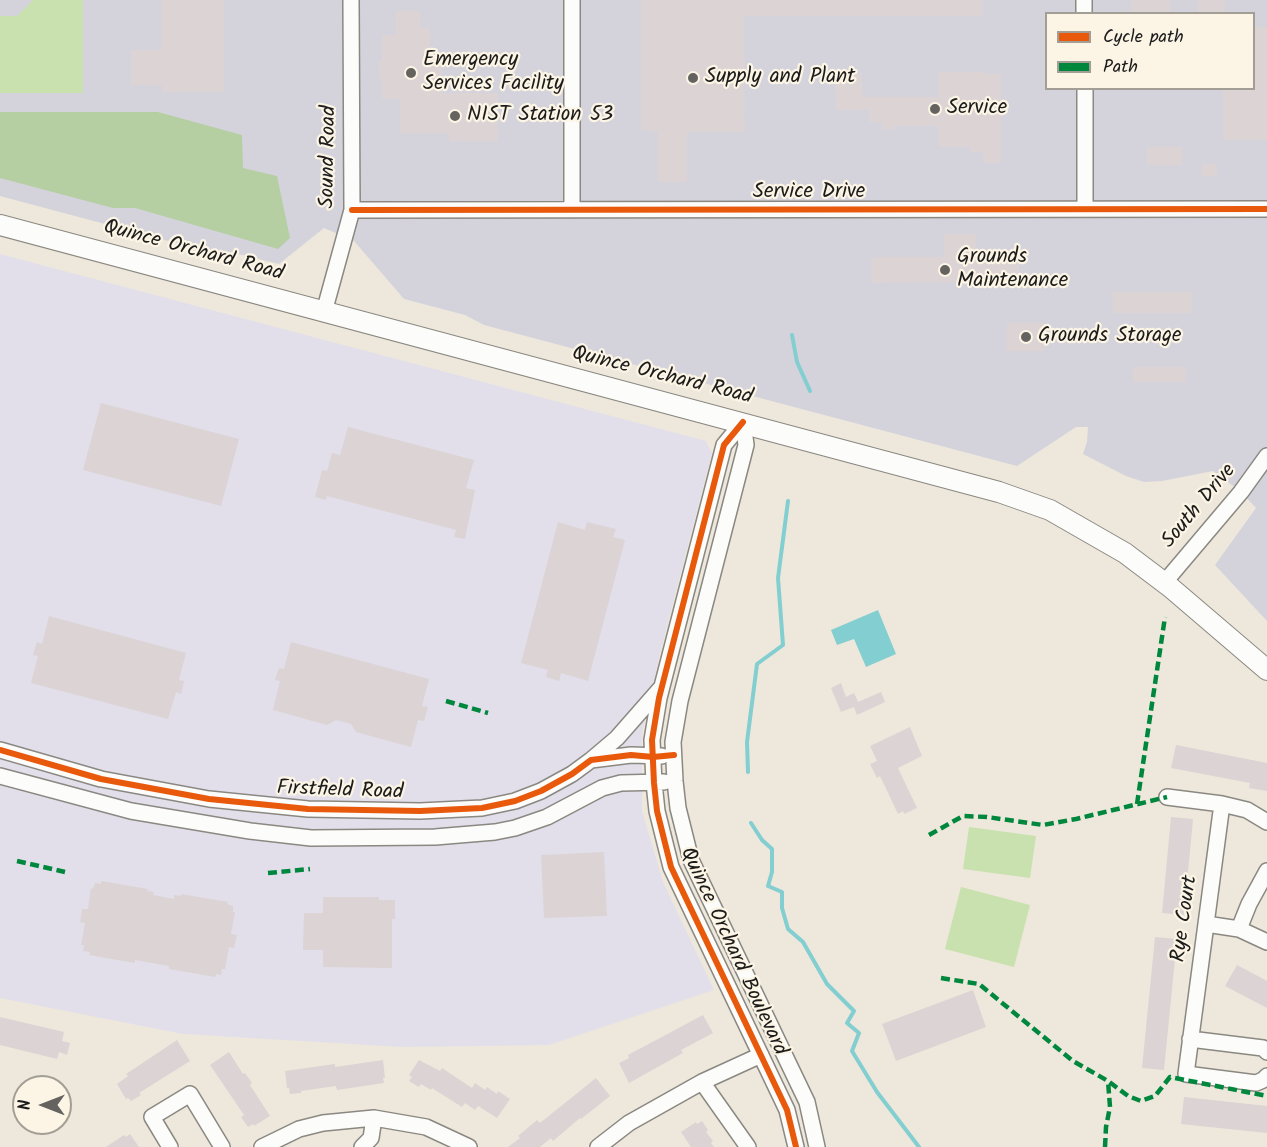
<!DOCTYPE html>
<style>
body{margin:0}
#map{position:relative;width:1267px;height:1147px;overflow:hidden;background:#ede8db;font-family:Kalam,sans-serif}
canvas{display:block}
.legend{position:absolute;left:1045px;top:12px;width:210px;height:78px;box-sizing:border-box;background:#fcf5e5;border:2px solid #a29e95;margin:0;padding:8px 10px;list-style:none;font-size:18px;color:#1c1c1c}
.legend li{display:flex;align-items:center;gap:12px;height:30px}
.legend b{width:30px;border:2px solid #a29e95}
.north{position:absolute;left:12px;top:1075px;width:60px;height:60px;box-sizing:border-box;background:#fcf5e5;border:2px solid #a29e95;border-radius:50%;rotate:270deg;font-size:16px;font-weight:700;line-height:24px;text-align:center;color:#1c1c1c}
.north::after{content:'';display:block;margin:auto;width:21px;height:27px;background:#65635f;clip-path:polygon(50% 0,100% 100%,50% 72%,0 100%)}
</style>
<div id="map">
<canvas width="1267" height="1147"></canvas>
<ul class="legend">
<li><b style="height:8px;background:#e8590c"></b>Cycle path</li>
<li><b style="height:8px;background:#00873e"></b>Path</li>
</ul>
<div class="north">N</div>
</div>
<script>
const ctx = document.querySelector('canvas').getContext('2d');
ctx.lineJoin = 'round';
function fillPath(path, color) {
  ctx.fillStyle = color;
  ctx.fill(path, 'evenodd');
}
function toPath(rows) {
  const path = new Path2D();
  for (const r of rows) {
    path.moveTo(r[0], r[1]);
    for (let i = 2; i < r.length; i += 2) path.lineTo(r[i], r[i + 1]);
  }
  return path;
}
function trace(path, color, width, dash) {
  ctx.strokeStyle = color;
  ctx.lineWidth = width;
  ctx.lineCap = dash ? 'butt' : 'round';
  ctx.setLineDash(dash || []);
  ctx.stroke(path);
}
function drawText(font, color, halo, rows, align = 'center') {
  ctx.font = font + ' Kalam,sans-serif';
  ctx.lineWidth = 4.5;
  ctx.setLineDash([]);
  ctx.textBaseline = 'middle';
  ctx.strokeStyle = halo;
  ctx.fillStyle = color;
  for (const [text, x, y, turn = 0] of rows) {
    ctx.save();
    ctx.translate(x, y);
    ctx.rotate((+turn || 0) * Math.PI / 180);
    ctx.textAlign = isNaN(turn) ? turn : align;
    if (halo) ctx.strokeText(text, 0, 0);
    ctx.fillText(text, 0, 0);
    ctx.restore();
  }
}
fillPath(toPath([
 [0,254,706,441,712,453,661,649,642,734,642,811,663,882,714,990,549,1045,402,1047,183,1034,0,998]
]), '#e2dfeb');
fillPath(toPath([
 [0,0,1267,0,1267,621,1215,565,1256,508,1241,492,1213,471,1162,481,1144,482,1126,476,1083,454,1087,442,1088,427,1076,427,1017,466,484,325,465,315,404,299,354,241,324,228,279,264,230,252,206,251,0,196],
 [1046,14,1254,14,1254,88,1046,88]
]), '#d4d3dc');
fillPath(toPath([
 [33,0,83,0,83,93,0,93,0,16,17,16],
 [969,827,1036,836,1030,878,963,869],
 [961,887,1030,905,1014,967,945,949]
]), '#c8e1ae');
fillPath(toPath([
 [0,112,158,112,242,135,243,168,277,176,290,238,278,249,135,208,113,208,0,178]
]), '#b5cfa3');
fillPath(toPath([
 [878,610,896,654,866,667,854,639,837,645,831,630]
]), '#83ced0');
trace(toPath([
 [792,335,797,362,810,391],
 [748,772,747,742,757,664,783,645,778,578,788,501],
 [751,823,762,840,772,849,772,872,768,886,782,892,782,908,788,929,803,942,827,984,854,1011,847,1023,859,1033,852,1051,877,1092,919,1147]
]), '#83ced0', 4);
fillPath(toPath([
 [162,0,224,0,224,92,162,92,162,85,131,85,131,50,162,50],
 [641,0,983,0,983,16,744,16,745,132,687,132,687,182,658,182,658,132,641,130],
 [1131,0,1170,0,1170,14,1131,14],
 [1198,0,1225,0,1225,14,1198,14],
 [396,11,420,11,420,28,430,28,430,59,442,59,442,93,498,93,498,141,449,141,449,133,400,133,400,99,382,99,382,79,379,78,379,62,382,60,382,35,396,35],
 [1254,27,1267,27,1267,140,1223,140,1223,90,1254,88],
 [938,72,986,72,986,74,1001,74,1001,163,983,163,983,152,970,152,970,147,938,147,938,126,894,126,894,129,882,130,882,122,869,122,869,110,836,110,835,73,862,73,862,97,938,97],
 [1147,147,1182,147,1182,165,1147,165],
 [1202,164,1217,164,1217,176,1202,176],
 [944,234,976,234,976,258,1019,258,1019,282,871,283,871,257,944,257],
 [1112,292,1192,292,1192,313,1113,313],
 [1007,323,1045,323,1045,351,1006,351],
 [1133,367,1186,367,1186,382,1133,382],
 [101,403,239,439,221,506,83,470],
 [348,427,474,460,466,488,475,490,465,539,454,537,456,530,327,496,326,500,315,497,322,470,327,471,332,453,340,455],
 [558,522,585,530,587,522,616,529,613,537,625,540,588,681,561,673,559,681,546,677,548,670,521,663],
 [49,616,186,653,179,680,184,681,181,694,176,692,168,719,31,683,38,656,33,655,37,642,42,644],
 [291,642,429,679,422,706,428,707,424,721,418,720,411,747,356,732,351,724,336,720,327,725,273,710,280,681,275,680,279,668,284,669],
 [841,683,846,697,854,693,858,702,881,692,885,702,857,715,854,707,841,712,831,688],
 [910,727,922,756,898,768,917,808,904,814,903,811,898,814,880,776,877,778,870,764,877,761,870,746],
 [1176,745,1267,763,1267,791,1249,788,1250,783,1171,768],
 [1171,817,1193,819,1184,915,1162,913],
 [604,852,607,916,544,918,541,855],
 [101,881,148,889,147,891,154,892,153,895,174,899,174,895,181,896,181,894,228,902,227,904,233,906,233,912,235,912,231,934,237,935,234,948,229,947,225,969,222,969,221,975,216,974,215,977,169,969,169,966,135,960,135,963,89,955,90,952,83,951,84,945,81,945,85,923,80,922,82,909,88,909,91,888,93,889,95,883,101,884],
 [323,897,379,897,379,900,395,900,395,919,392,919,392,968,323,967,323,950,303,950,304,913,323,913],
 [1155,937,1177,939,1164,1070,1142,1068],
 [1237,965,1267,981,1267,1008,1225,986],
 [973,990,986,1027,896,1061,882,1024],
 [703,1015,713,1033,681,1050,683,1053,629,1083,619,1063,629,1058,628,1055],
 [0,1017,64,1032,62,1041,70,1043,67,1055,59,1052,57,1059,0,1045],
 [177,1040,190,1061,139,1093,141,1095,131,1101,128,1098,126,1099,117,1084,128,1076,126,1074],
 [229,1052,243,1074,245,1073,252,1083,250,1085,270,1116,254,1126,253,1124,248,1127,241,1117,244,1115,210,1065],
 [383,1060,385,1078,383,1078,384,1083,337,1090,336,1086,301,1091,301,1093,290,1094,289,1088,287,1088,285,1071,335,1064,335,1067],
 [419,1060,440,1071,442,1068,472,1088,475,1083,485,1090,487,1087,497,1094,498,1091,510,1099,497,1118,478,1106,475,1110,465,1103,462,1107,432,1088,431,1090,421,1084,419,1087,409,1081,412,1077,409,1075],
 [596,1078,610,1096,581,1119,580,1118,553,1141,551,1138,540,1147,508,1147,520,1138,518,1136,537,1120,540,1123],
 [1184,1097,1267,1106,1267,1133,1181,1124],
 [702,1121,708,1130,706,1132,713,1141,711,1143,714,1147,691,1147,681,1132,696,1122,697,1124],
 [130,1134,139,1147,106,1147,124,1135,126,1137]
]), '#dbd3d4');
const minor = toPath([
 [572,0,572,210],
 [1084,14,1084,0],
 [1085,88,1085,209],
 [352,210,1267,209],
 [324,312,352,210,351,0],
 [743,422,724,445,659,698,652,740,654,783,657,811,671,867,787,1110,796,1147],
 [743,422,746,445,680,701,673,742,675,781,678,808,691,860,807,1102,817,1147],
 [1164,583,1241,492,1267,456],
 [0,750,101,779,209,799,308,809,420,811,482,808,515,801,541,791,572,774,591,760,631,755,662,756],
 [591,760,617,738,660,689],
 [0,776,131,811,250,831,311,838,435,837,495,832,515,828,547,817,602,788,621,783,664,782],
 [1167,797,1222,804,1247,810,1267,822],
 [1222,804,1186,1074,1256,1083,1263,1080,1267,1076],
 [1206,924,1239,929,1267,942],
 [1239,929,1249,904,1267,871],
 [1190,1039,1263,1048,1267,1052],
 [702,1082,748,1147],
 [170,1147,152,1117,190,1094,222,1147],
 [262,1147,299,1129,323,1123,374,1118,426,1127,469,1147],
 [362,1147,371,1138,374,1118],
 [598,1147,629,1123,702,1082,761,1055]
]);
const major = toPath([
 [0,225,999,492,1050,510,1125,553,1170,587,1267,670]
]);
trace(minor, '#8b8882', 18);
trace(major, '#8b8882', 22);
trace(minor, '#fcfcfa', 15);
trace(major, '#fcfcfa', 20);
trace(toPath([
 [446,701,488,713],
 [1137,804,1165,617],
 [929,835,963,816,987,817,1043,825,1076,819,1167,797],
 [17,861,65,872],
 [268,873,310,869],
 [941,978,979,984,1073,1061,1108,1081,1128,1096,1141,1101,1155,1096,1170,1077,1267,1096],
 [1105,1147,1106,1127,1110,1107,1108,1081]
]), '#00873e', 4.5, [9, 4.5]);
trace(toPath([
 [352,210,1267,209],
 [743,422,724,445,659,698,652,740,654,783,657,811,671,867,787,1110,796,1147],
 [0,750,101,779,209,799,308,809,420,811,482,808,515,801,541,791,572,774,591,760,631,755,653,757,674,755]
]), '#e8590c', 6);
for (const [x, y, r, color] of [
 [411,73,6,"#65635f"],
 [693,78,6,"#65635f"],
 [935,109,6,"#65635f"],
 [455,116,6,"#65635f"],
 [945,270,6,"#65635f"],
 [1026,337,6,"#65635f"]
]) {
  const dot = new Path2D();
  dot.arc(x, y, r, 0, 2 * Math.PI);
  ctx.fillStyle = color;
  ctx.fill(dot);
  trace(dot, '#fcf5e5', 2);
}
drawText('21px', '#1c1c1c', '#fcf5e5', [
 ["Emergency",423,61],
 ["Services Facility",423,85],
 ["Supply and Plant",705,78],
 ["Service",947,109],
 ["NIST Station 53",467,116],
 ["Grounds",957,258],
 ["Maintenance",957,282],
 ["Grounds Storage",1038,337]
], 'left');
drawText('21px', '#1c1c1c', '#fcf5e5', [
 ["Sound Road",330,157,-89],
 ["Service Drive",809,193],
 ["Quince Orchard Road",193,252,15],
 ["Quince Orchard Road",662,377,14],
 ["South Drive",1200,507,-50],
 ["Firstfield Road",340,792,2],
 ["Rye Court",1186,919,-82],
 ["Quince Orchard Boulevard",732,952,65]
]);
</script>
